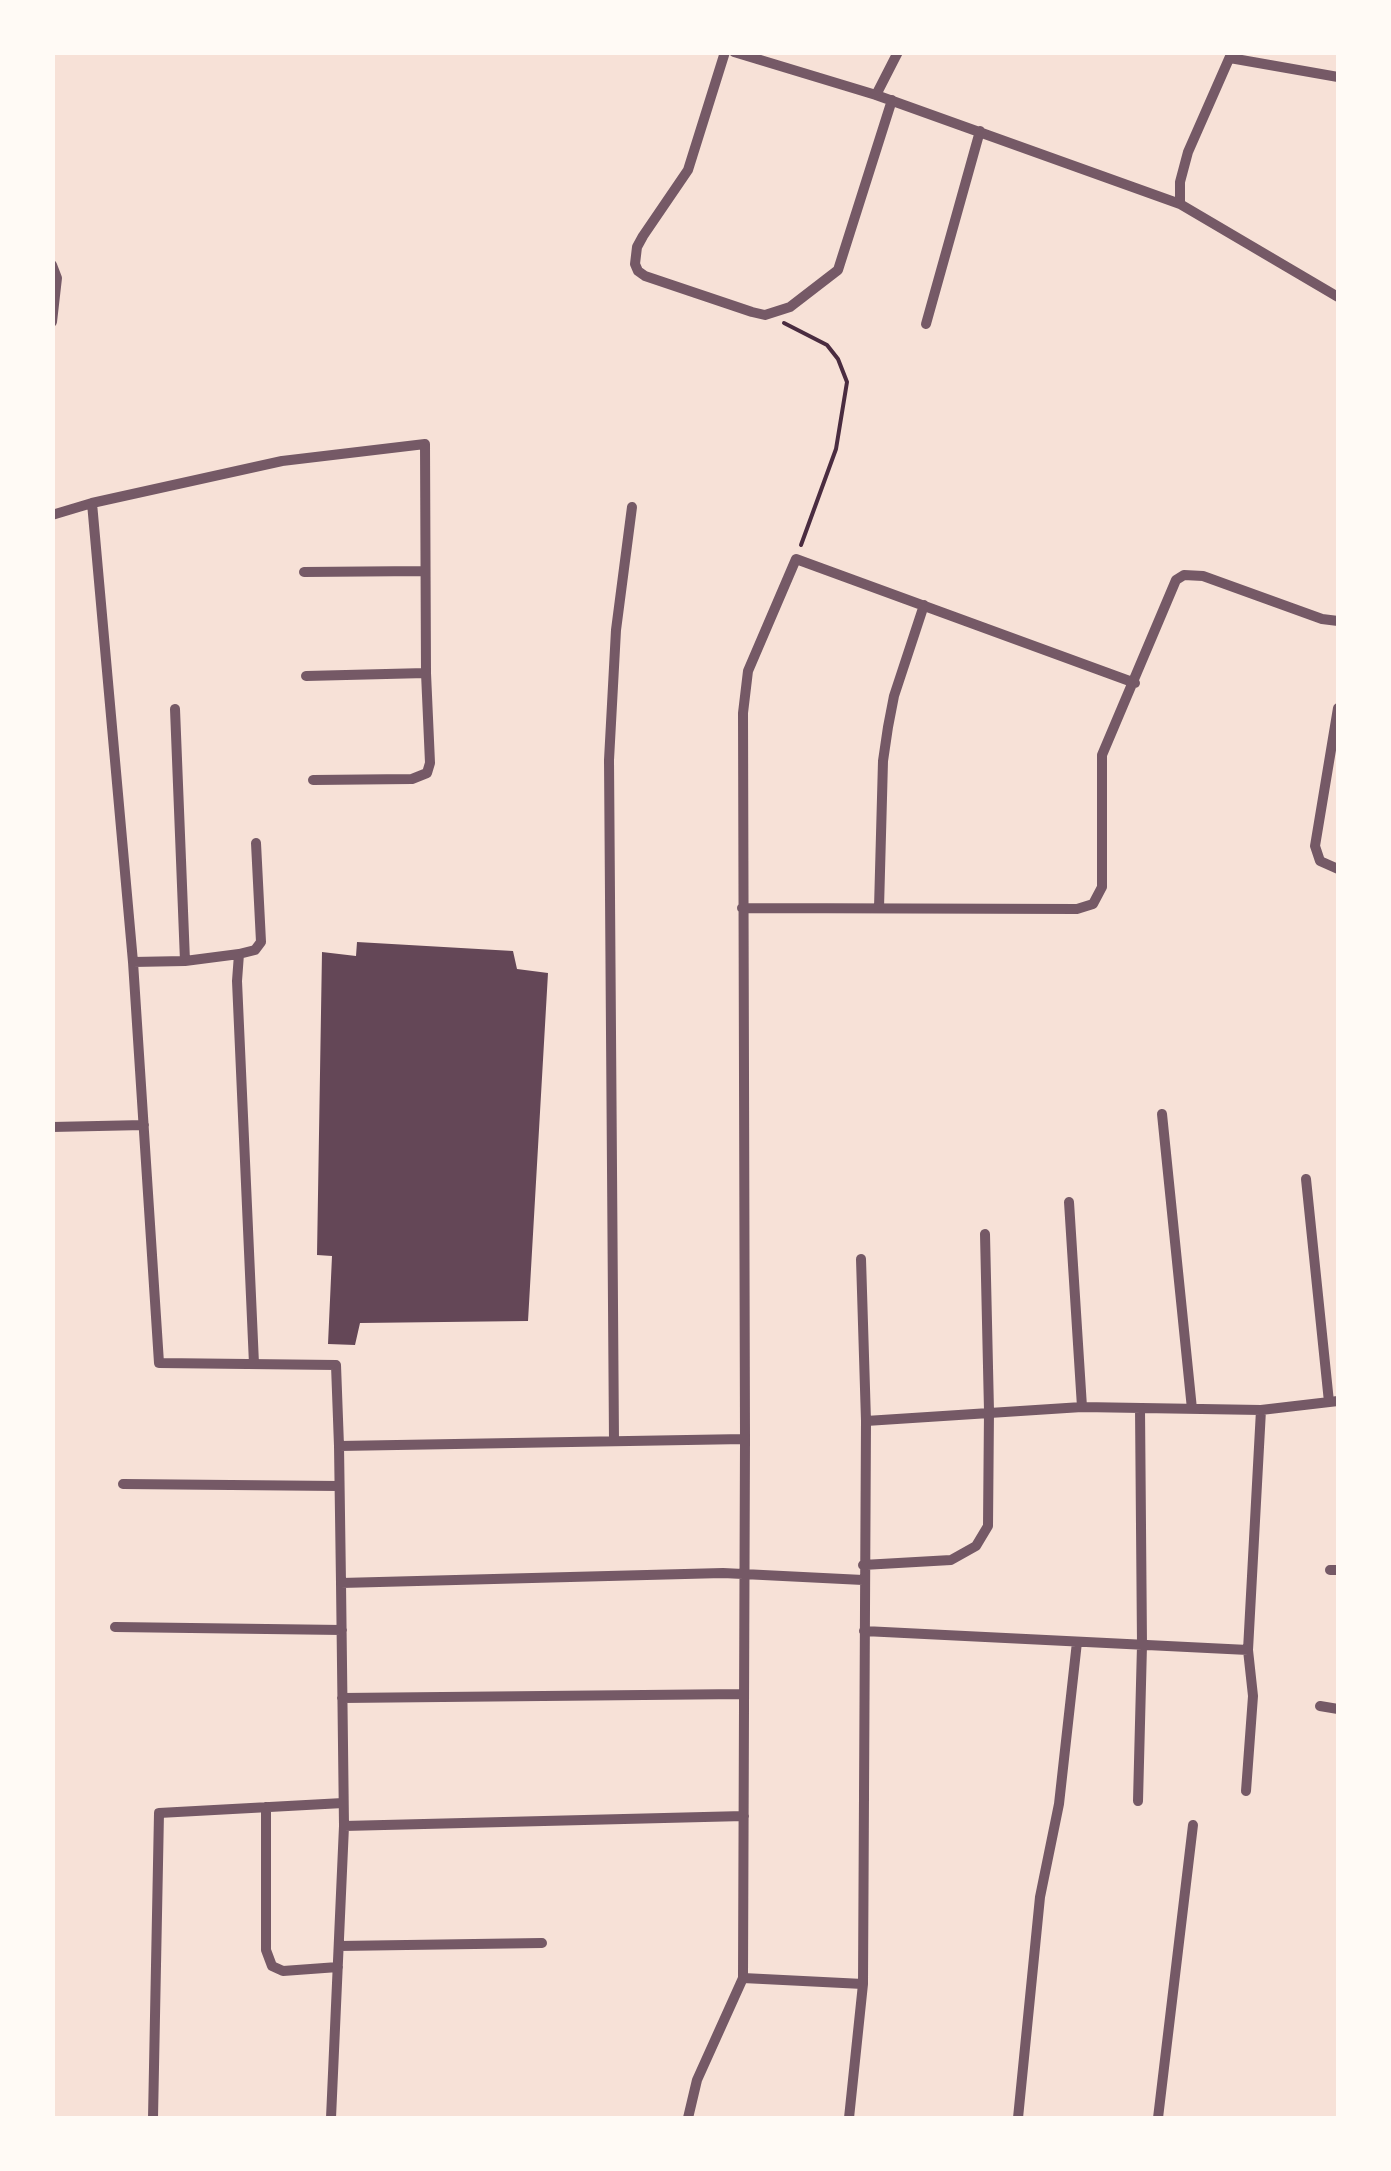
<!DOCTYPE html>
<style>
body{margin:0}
#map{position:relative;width:1391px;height:2171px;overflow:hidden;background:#f7e1d7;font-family:"Sofia Sans Condensed",sans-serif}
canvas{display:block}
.frame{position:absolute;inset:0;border:55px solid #fffaf5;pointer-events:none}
</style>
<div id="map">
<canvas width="1391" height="2171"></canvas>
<div class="frame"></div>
</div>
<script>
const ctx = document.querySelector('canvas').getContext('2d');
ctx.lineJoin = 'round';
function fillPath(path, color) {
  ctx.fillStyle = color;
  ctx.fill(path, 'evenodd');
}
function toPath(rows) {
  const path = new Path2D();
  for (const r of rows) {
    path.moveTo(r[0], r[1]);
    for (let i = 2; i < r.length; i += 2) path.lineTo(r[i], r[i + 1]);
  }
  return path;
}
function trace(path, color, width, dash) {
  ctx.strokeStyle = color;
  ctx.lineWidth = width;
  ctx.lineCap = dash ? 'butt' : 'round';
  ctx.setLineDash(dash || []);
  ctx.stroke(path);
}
fillPath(toPath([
 [357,942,513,951,517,969,548,973,528,1321,360,1323,355,1345,328,1344,332,1256,317,1255,322,952,356,956]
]), '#644757');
trace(toPath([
 [784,323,827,345,838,359,847,382,836,449,801,545]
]), '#4a2c40', 4);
trace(toPath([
 [725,52,688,170,643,236,637,247,635,264,638,271,645,276,752,312,765,315,790,307,838,270,892,100],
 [734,52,876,95,1180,204,1338,297],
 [1230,58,1338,77],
 [876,95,898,52],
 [1180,204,1180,182,1188,152,1232,52],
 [52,265,57,278,52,322],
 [926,324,980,131],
 [52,515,92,503],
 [304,572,425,571],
 [306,676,426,673,425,444,282,461,92,503,133,962,159,1363,336,1365,339,1446],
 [1338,708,1315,846,1320,861,1338,869],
 [175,709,185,961],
 [313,780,412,779,427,773,430,763,426,673],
 [742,908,1077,909,1093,904,1102,887,1102,755,1176,580,1184,575,1203,576,1322,619,1338,621],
 [879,908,883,761,888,727,894,696,924,605],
 [239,954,255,950,261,942,256,843],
 [133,962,185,961,239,954,237,981,254,1364],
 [1162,1114,1192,1409],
 [52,1127,144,1125],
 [1306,1179,1329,1402],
 [1069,1202,1082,1407],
 [861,1259,866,1421],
 [745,1439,743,1978,863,1984],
 [614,1441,609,760,616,630,632,507],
 [123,1484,339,1486],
 [863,1565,951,1560,976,1546,988,1526,989,1411,985,1234],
 [1330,1570,1338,1570],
 [863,1580,723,1573,341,1583,339,1446,745,1439,743,713,748,671,796,559,1135,683],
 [115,1627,342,1630],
 [864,1631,1248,1650,1261,1410],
 [342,1698,744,1694],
 [1320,1706,1338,1709],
 [1246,1791,1253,1696,1248,1650],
 [1138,1801,1142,1645,1140,1408],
 [266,1807,266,1950,272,1966,283,1971,338,1967],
 [344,1826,744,1816],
 [339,1946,542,1943],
 [153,2118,159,1813,343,1803],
 [331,2118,344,1826,341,1583],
 [688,2118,697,2080,743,1978],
 [849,2118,863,1984,866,1421,1082,1407,1261,1410,1338,1401],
 [1018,2118,1040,1897,1059,1804,1077,1642],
 [1158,2118,1193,1825]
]), '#755966', 10);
</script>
